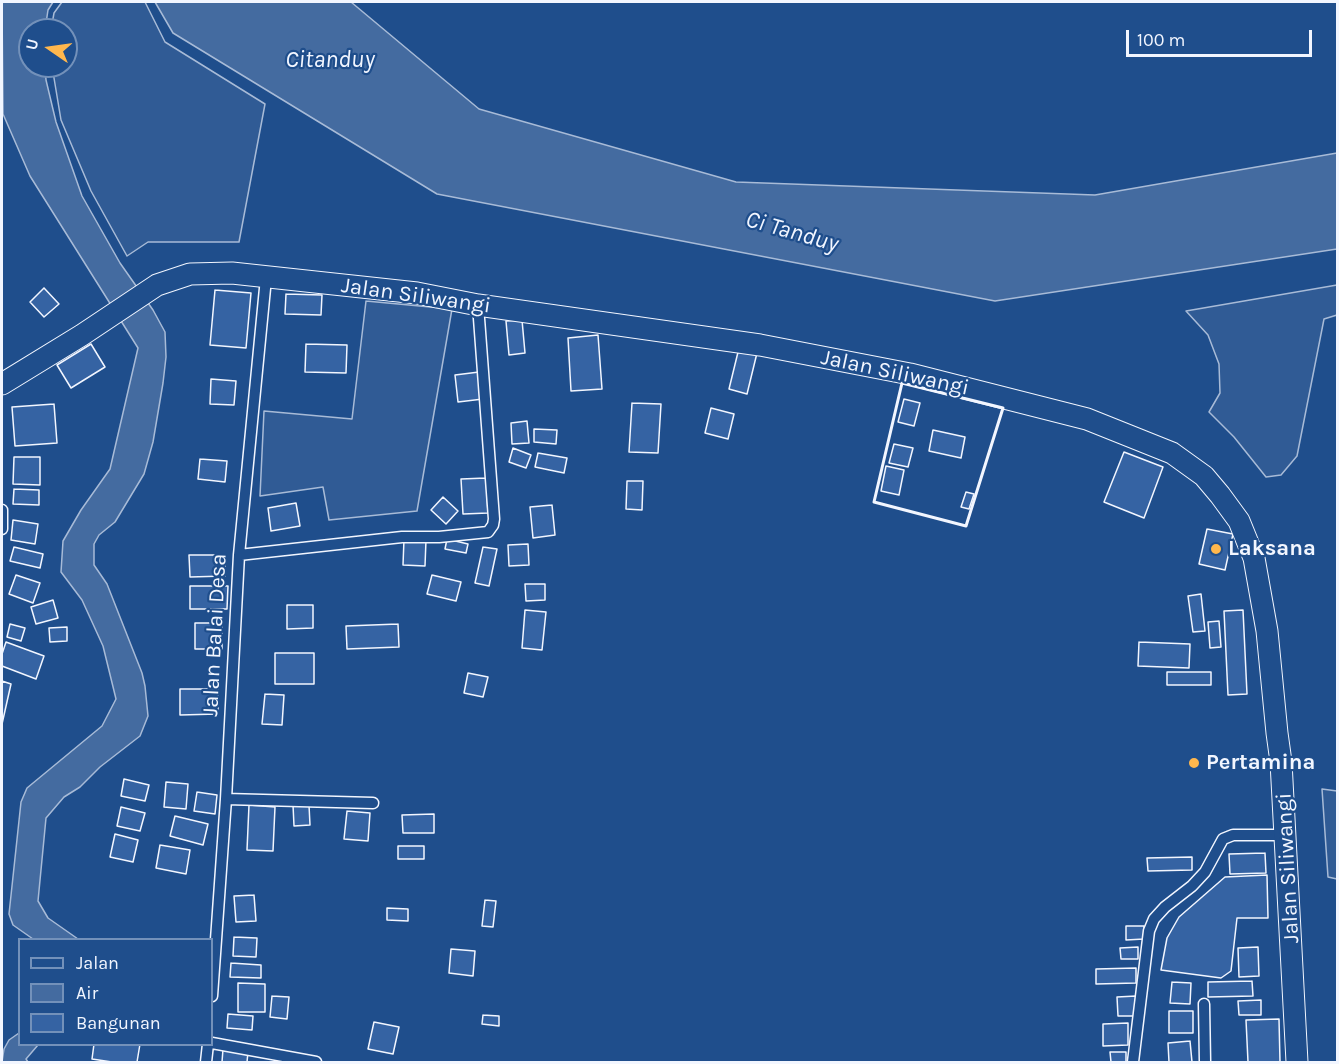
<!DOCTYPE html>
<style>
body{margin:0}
#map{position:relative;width:1339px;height:1064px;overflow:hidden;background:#1f4e8c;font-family:Karla,sans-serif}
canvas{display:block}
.frame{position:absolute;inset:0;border:3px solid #f2f6ff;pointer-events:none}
.legend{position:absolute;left:18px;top:938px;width:195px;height:108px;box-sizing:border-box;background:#1f4e8c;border:2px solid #7391ba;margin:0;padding:8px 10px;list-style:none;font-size:18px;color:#f2f6ff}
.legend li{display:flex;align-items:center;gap:12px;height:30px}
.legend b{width:30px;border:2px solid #7391ba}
.north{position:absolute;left:18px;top:18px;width:60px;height:60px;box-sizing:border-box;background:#1f4e8c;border:2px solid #7391ba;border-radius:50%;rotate:283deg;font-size:16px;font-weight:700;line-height:24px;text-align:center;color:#f2f6ff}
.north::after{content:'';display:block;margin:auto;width:21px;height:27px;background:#ffb74d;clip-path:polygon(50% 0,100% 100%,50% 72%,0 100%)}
.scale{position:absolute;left:1126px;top:30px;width:186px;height:27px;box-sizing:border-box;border:3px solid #f2f6ff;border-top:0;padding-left:8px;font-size:18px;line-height:21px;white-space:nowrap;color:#f2f6ff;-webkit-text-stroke:4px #1f4e8c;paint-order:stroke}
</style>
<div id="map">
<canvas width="1339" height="1064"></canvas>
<div class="frame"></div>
<ul class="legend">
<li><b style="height:8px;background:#1f4e8c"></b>Jalan</li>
<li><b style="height:16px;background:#446ba0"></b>Air</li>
<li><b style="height:16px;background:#3563a3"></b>Bangunan</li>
</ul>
<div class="north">U</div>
<div class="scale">100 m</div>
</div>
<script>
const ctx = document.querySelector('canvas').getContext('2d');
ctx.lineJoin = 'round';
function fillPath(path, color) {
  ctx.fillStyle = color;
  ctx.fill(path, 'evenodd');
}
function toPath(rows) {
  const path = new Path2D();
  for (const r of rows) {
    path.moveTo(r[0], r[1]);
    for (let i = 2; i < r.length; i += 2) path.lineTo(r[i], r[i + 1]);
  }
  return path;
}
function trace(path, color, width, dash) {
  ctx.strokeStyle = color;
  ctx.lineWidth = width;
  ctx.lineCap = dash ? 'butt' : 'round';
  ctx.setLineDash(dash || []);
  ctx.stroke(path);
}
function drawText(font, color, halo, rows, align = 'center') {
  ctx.font = font + ' Karla,sans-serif';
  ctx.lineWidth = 4.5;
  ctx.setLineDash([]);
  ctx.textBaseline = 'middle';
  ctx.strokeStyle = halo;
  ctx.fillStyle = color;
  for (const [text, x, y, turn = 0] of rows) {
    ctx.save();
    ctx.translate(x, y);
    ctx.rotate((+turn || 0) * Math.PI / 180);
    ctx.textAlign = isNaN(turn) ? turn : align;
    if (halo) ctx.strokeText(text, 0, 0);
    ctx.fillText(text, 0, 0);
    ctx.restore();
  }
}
const built = toPath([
 [62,2,145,2,165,42,265,104,239,242,148,242,127,256,91,191,61,120,52,66,66,66,66,30,51,30,54,13,62,2],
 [1337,285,1337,315,1324,319,1297,456,1281,475,1266,477,1234,437,1209,412,1220,393,1219,364,1208,335,1186,311,1337,285],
 [366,301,452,309,417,511,329,520,323,487,260,496,264,411,352,419,366,301],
 [1322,789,1337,791,1337,879,1328,877,1322,789]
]);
fillPath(built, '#305b95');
trace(built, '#a8bbd7', 1.5);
const water = toPath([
 [3,2,53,2,48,10,45,30,30,30,30,66,45,66,46,80,56,122,82,196,120,263,153,310,165,332,166,357,163,383,153,442,144,474,115,522,99,535,94,544,94,565,107,584,142,673,145,686,148,716,140,736,100,767,80,787,64,797,46,818,38,901,48,918,78,939,33,939,13,925,9,914,21,802,27,788,102,726,116,699,103,646,82,600,61,572,63,541,81,510,110,469,138,348,30,176,3,114,2,4,3,2],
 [155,2,351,2,479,109,736,182,1095,195,1337,153,1337,249,995,301,437,194,173,33,155,2],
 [19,1033,20,1044,38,1045,26,1059,28,1062,2,1062,4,1049,9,1040,19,1033]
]);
fillPath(water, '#446ba0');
trace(water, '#a8bbd7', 1.5);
const building = toPath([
 [44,288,59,304,44,317,30,302,44,288],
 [215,290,251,293,246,348,210,345,215,290],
 [286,294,322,295,321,315,285,314,286,294],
 [522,320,525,353,509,355,506,321,522,320],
 [598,335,602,389,571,391,568,338,598,335],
 [91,344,105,367,71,388,57,365,91,344],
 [306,344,347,345,346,373,305,372,306,344],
 [739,348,757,353,747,394,729,389,739,348],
 [479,372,483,399,458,402,455,375,479,372],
 [211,379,236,381,234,405,210,404,211,379],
 [904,399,920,403,914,426,898,422,904,399],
 [632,403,661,404,658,453,629,452,632,403],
 [54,404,57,443,15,446,12,407,54,404],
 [711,408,734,414,728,439,705,433,711,408],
 [527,421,529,443,512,444,511,423,527,421],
 [534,429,557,430,556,444,534,442,534,429],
 [933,430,965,437,961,458,929,451,933,430],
 [894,444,913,448,908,467,889,463,894,444],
 [513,448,531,455,526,468,509,462,513,448],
 [1124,452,1163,467,1144,518,1104,502,1124,452],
 [538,453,567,458,564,473,535,467,538,453],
 [14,457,40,457,40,485,13,484,14,457],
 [200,459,227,461,225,482,198,479,200,459],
 [886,466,904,470,899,495,881,491,886,466],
 [486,478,488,513,463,514,461,479,486,478],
 [627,481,643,481,642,510,626,509,627,481],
 [14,489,39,490,39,505,13,504,14,489],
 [966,492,974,494,969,509,961,507,966,492],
 [443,497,458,511,446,524,431,510,443,497],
 [296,503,300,526,271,531,268,508,296,503],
 [552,505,555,535,533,538,530,507,552,505],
 [13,520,38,524,35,544,11,540,13,520],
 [1207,529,1233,534,1225,570,1199,564,1207,529],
 [404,539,426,540,425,566,403,565,404,539],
 [447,539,468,544,466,553,445,549,447,539],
 [528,544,529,565,509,566,508,545,528,544],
 [14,547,43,554,40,568,10,561,14,547],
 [483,547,497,549,489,586,475,583,483,547],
 [189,555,225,555,225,576,190,577,189,555],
 [16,575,40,583,33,603,9,594,16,575],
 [432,575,461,582,456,601,427,594,432,575],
 [525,584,545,584,545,600,526,601,525,584],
 [190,586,228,586,227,609,190,609,190,586],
 [1201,594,1205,631,1193,632,1188,596,1201,594],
 [53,600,58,618,36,624,31,607,53,600],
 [287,605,313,605,313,628,287,629,287,605],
 [525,610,546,612,542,650,522,648,525,610],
 [1243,610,1247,694,1228,695,1224,611,1243,610],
 [1219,621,1221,647,1210,648,1208,622,1219,621],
 [195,623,222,623,222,649,195,649,195,623],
 [10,624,25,628,21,641,7,637,10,624],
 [398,624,399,647,347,649,346,626,398,624],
 [67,627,67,641,50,642,49,628,67,627],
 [6,642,44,656,36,679,2,666,2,654,6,642],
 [1139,642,1190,644,1189,668,1138,666,1139,642],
 [275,653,314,653,314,684,275,684,275,653],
 [1167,672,1211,672,1211,685,1167,685,1167,672],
 [468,673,488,677,483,697,464,693,468,673],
 [2,681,11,684,2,724,2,681],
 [180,689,218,689,218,714,180,715,180,689],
 [265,694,284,695,282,725,262,724,265,694],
 [124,779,149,785,145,801,121,796,124,779],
 [166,782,188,784,186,809,164,807,166,782],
 [197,792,217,795,215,814,194,811,197,792],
 [249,805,275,807,273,851,247,850,249,805],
 [293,805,309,805,310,825,294,826,293,805],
 [121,807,145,813,140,831,117,826,121,807],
 [347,811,370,813,368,841,344,839,347,811],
 [434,814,434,833,403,833,402,815,434,814],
 [175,816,208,824,203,845,170,836,175,816],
 [115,834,138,840,133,862,110,857,115,834],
 [160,845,190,850,186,874,156,868,160,845],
 [398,846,424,846,424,859,398,859,398,846],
 [1265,853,1266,873,1230,874,1229,854,1265,853],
 [1192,857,1192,870,1148,871,1147,858,1192,857],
 [1267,875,1268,918,1237,918,1231,971,1221,978,1161,970,1167,938,1179,917,1225,877,1267,875],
 [254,895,256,921,236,922,234,896,254,895],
 [485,900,496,901,493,927,482,926,485,900],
 [387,908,408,909,408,921,387,920,387,908],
 [1126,926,1144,926,1144,939,1126,940,1126,926],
 [234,937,257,938,256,957,233,956,234,937],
 [1138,947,1138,959,1121,959,1120,948,1138,947],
 [1258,947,1259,976,1239,977,1238,948,1258,947],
 [451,949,475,951,473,976,449,973,451,949],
 [231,963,261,965,261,978,230,977,231,963],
 [1136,968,1136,983,1096,984,1096,969,1136,968],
 [1252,981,1253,996,1208,997,1208,982,1252,981],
 [1172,982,1191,983,1190,1004,1170,1003,1172,982],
 [238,983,265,984,265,1012,238,1012,238,983],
 [272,996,289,997,287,1019,270,1017,272,996],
 [1136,996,1136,1016,1118,1016,1117,997,1136,996],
 [1261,1000,1261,1015,1239,1015,1238,1001,1261,1000],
 [1169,1011,1193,1011,1193,1033,1169,1033,1169,1011],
 [228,1014,253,1016,252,1030,227,1028,228,1014],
 [483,1015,499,1016,499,1026,482,1024,483,1015],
 [1279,1019,1280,1062,1248,1062,1246,1020,1279,1019],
 [374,1022,399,1027,393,1054,368,1049,374,1022],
 [1128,1023,1128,1045,1103,1046,1103,1024,1128,1023],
 [1190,1041,1192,1062,1169,1062,1168,1043,1190,1041],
 [94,1044,140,1044,137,1062,112,1062,92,1059,94,1044],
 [223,1049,248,1052,247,1062,222,1062,223,1049],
 [1110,1052,1126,1052,1126,1062,1111,1062,1110,1052]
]);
fillPath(building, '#3563a3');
trace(building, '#f2f6ff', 1.5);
const street = toPath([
 [2,510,2,529],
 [239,555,402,537,439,537,488,532,493,525,494,519,478,305],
 [226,799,373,803],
 [212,996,226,799,239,555,266,278],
 [1204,1004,1205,1062],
 [212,1043,316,1062],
 [206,1062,208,1044],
 [1133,1062,1149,931,1154,919,1165,907,1192,886,1205,872,1223,839,1233,835,1285,835]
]);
const highway = toPath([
 [2,384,82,335,157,285,190,274,232,273,417,293,478,305,760,345,910,374,1087,419,1172,453,1204,476,1220,495,1239,521,1254,558,1267,631,1277,733,1281,762,1297,1062]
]);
trace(street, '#f2f6ff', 13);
trace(highway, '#f2f6ff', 23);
trace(street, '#1f4e8c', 10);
trace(highway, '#1f4e8c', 21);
trace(toPath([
 [902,383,1003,408,966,526,874,502,902,383]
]), '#f2f6ff', 3);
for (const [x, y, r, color] of [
 [1216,549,6,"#ffb74d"],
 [1194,763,6,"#ffb74d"]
]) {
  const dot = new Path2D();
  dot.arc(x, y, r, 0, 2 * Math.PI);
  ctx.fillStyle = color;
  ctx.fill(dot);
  trace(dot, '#1f4e8c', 2);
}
drawText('22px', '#f2f6ff', '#1f4e8c', [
 ["Jalan Siliwangi",416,296,8],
 ["Jalan Siliwangi",895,373,12],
 ["Jalan Balai Desa",215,635,-87],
 ["Jalan Siliwangi",1288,868,-93]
]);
drawText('bold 22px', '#f2f6ff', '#1f4e8c', [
 ["Laksana",1228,549],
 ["Pertamina",1206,763]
], 'left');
drawText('italic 24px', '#f2f6ff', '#1f4e8c', [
 ["Citanduy",330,60],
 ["Ci Tanduy",792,232,16]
]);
</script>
